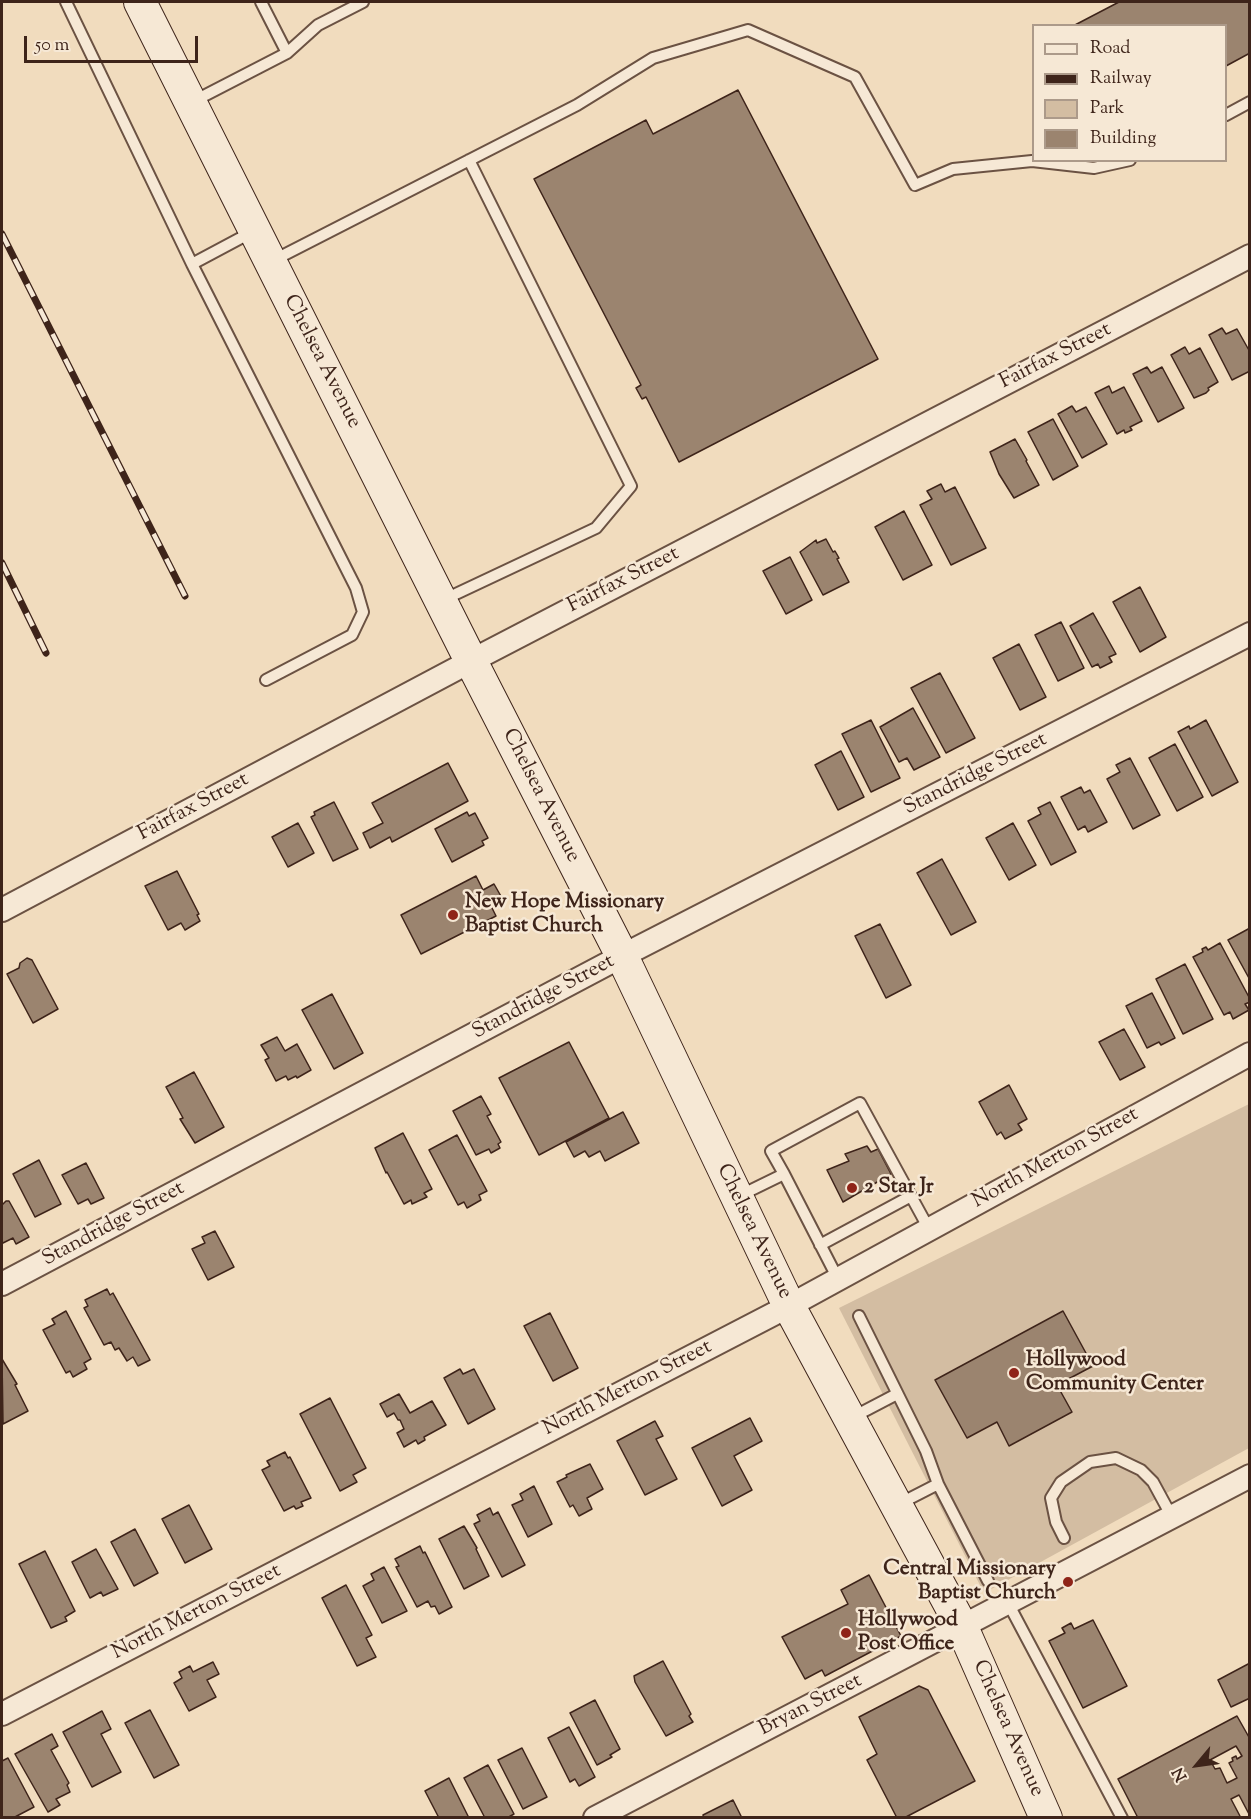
<!DOCTYPE html>
<style>
body{margin:0}
#map{position:relative;width:1251px;height:1819px;overflow:hidden;background:#f1dcbe;font-family:"Sorts Mill Goudy",serif}
canvas{display:block}
.frame{position:absolute;inset:0;border:3px solid #3e241a;pointer-events:none}
.legend{position:absolute;left:1032px;top:24px;width:195px;height:138px;box-sizing:border-box;background:#f6e8d5;border:2px solid #ac9a8a;margin:0;padding:8px 10px;list-style:none;font-size:18px;color:#3e241a}
.legend li{display:flex;align-items:center;gap:12px;height:30px}
.legend b{width:30px;border:2px solid #ac9a8a}
.north{position:absolute;left:1167px;top:1735px;width:60px;height:60px;-webkit-text-stroke:4px #f6e8d5;paint-order:stroke;rotate:241deg;font-size:16px;font-weight:700;line-height:24px;text-align:center;color:#3e241a}
.north::after{content:'';display:block;margin:auto;width:21px;height:27px;background:#3e241a;clip-path:polygon(50% 0,100% 100%,50% 72%,0 100%)}
.scale{position:absolute;left:24px;top:36px;width:174px;height:27px;box-sizing:border-box;border:3px solid #3e241a;border-top:0;padding-left:8px;font-size:18px;line-height:21px;white-space:nowrap;color:#3e241a;-webkit-text-stroke:4px #f6e8d5;paint-order:stroke}
</style>
<div id="map">
<canvas width="1251" height="1819"></canvas>
<div class="frame"></div>
<ul class="legend">
<li><b style="height:8px;background:#f6e8d5"></b>Road</li>
<li><b style="height:8px;background:#3e241a"></b>Railway</li>
<li><b style="height:16px;background:#d3bda2"></b>Park</li>
<li><b style="height:16px;background:#9b846f"></b>Building</li>
</ul>
<div class="north">N</div>
<div class="scale">50 m</div>
</div>
<script>
const ctx = document.querySelector('canvas').getContext('2d');
ctx.lineJoin = 'round';
function fillPath(path, color) {
  ctx.fillStyle = color;
  ctx.fill(path, 'evenodd');
}
function toPath(rows) {
  const path = new Path2D();
  for (const r of rows) {
    path.moveTo(r[0], r[1]);
    for (let i = 2; i < r.length; i += 2) path.lineTo(r[i], r[i + 1]);
  }
  return path;
}
function trace(path, color, width, dash) {
  ctx.strokeStyle = color;
  ctx.lineWidth = width;
  ctx.lineCap = dash ? 'butt' : 'round';
  ctx.setLineDash(dash || []);
  ctx.stroke(path);
}
function drawText(font, color, halo, rows, align = 'center') {
  ctx.font = font + ' "Sorts Mill Goudy",serif';
  ctx.lineWidth = 5;
  ctx.setLineDash([]);
  ctx.textBaseline = 'middle';
  ctx.strokeStyle = halo;
  ctx.fillStyle = color;
  for (const [text, x, y, turn = 0] of rows) {
    ctx.save();
    ctx.translate(x, y);
    ctx.rotate((+turn || 0) * Math.PI / 180);
    ctx.textAlign = isNaN(turn) ? turn : align;
    if (halo) ctx.strokeText(text, 0, 0);
    ctx.fillText(text, 0, 0);
    ctx.restore();
  }
}
fillPath(toPath([
 [1249,1104,1249,1448,984,1593,839,1308]
]), '#d3bda2');
const building = toPath([
 [1119,2,1250,2,1250,53,1226,66,1226,26,1073,26,1119,2],
 [738,90,878,359,679,462,646,397,642,399,636,388,641,385,534,179,646,120,653,134,738,90],
 [1222,328,1226,334,1237,329,1250,352,1250,371,1232,380,1209,335,1222,328],
 [1185,347,1189,354,1200,348,1218,382,1208,388,1209,390,1206,393,1194,398,1171,355,1185,347],
 [1147,367,1151,373,1162,367,1184,408,1158,422,1133,374,1147,367],
 [1109,386,1112,393,1124,387,1142,421,1130,427,1132,430,1125,433,1124,430,1117,434,1095,393,1109,386],
 [1072,406,1076,412,1086,407,1107,444,1082,458,1058,414,1072,406],
 [1053,419,1078,466,1053,480,1028,432,1053,419],
 [1015,439,1027,460,1026,461,1039,485,1014,498,999,474,990,452,1015,439],
 [941,484,945,492,955,487,986,548,951,565,920,505,932,499,927,491,941,484],
 [904,511,932,565,903,580,875,527,904,511],
 [826,539,833,552,835,551,839,558,837,559,849,582,823,595,800,552,816,540,817,543,826,539],
 [790,557,812,600,786,614,763,571,790,557],
 [1140,587,1166,637,1140,652,1113,602,1140,587],
 [1093,613,1116,654,1109,657,1112,662,1100,668,1098,664,1092,667,1070,626,1093,613],
 [1061,622,1084,668,1058,681,1035,635,1061,622],
 [1019,644,1046,697,1020,710,993,658,1019,644],
 [940,673,975,738,946,753,911,688,940,673],
 [913,708,940,757,914,770,907,758,899,762,880,727,913,708],
 [871,720,900,778,871,792,842,734,871,720],
 [1206,720,1238,782,1212,796,1178,732,1189,726,1190,729,1206,720],
 [1175,744,1203,797,1177,811,1149,758,1175,744],
 [841,751,864,797,838,810,815,765,841,751],
 [1130,758,1160,815,1133,829,1107,779,1120,772,1116,765,1130,758],
 [448,763,468,801,392,842,390,837,370,848,363,833,383,823,372,803,448,763],
 [1081,787,1084,793,1090,790,1107,822,1088,832,1085,826,1078,830,1061,797,1081,787],
 [334,802,358,849,333,861,311,817,315,815,314,812,334,802],
 [1050,802,1076,852,1051,865,1028,821,1041,814,1038,808,1050,802],
 [467,812,469,816,475,813,488,838,482,841,484,845,452,862,435,829,467,812],
 [298,823,314,853,288,867,272,837,298,823],
 [1013,823,1036,865,1009,880,986,838,1013,823],
 [942,859,976,922,951,935,917,873,942,859],
 [177,871,199,914,197,915,200,921,185,930,181,923,168,930,145,886,177,871],
 [476,876,483,890,494,884,502,898,490,904,496,916,421,954,401,915,476,876],
 [880,924,911,985,886,998,855,936,880,924],
 [1250,928,1250,980,1228,940,1250,928],
 [1220,943,1250,999,1250,1002,1245,1004,1249,1010,1233,1019,1230,1012,1224,1015,1193,957,1203,952,1202,949,1206,947,1208,950,1220,943],
 [27,958,32,960,58,1009,33,1023,7,974,19,968,20,963,27,958],
 [1185,964,1213,1019,1183,1034,1156,979,1185,964],
 [1152,993,1175,1038,1161,1045,1159,1042,1147,1048,1126,1006,1152,993],
 [332,994,363,1053,334,1069,302,1010,332,994],
 [1124,1029,1145,1067,1120,1080,1099,1042,1124,1029],
 [277,1037,285,1051,297,1044,311,1070,297,1078,296,1076,288,1080,286,1076,276,1081,265,1060,269,1058,261,1045,277,1037],
 [569,1042,609,1118,539,1155,499,1078,569,1042],
 [194,1072,224,1127,195,1143,180,1119,183,1118,166,1087,194,1072],
 [1009,1085,1027,1119,1018,1124,1022,1130,1005,1139,1001,1132,997,1135,979,1102,1009,1085],
 [481,1096,491,1114,487,1116,501,1142,498,1144,500,1148,491,1153,489,1149,476,1155,453,1111,481,1096],
 [623,1112,639,1143,605,1161,600,1151,589,1157,585,1151,574,1157,566,1142,623,1112],
 [403,1133,432,1189,424,1193,427,1197,412,1204,411,1200,404,1204,387,1172,386,1173,375,1148,403,1133],
 [457,1135,487,1191,479,1195,481,1200,467,1208,464,1202,458,1205,429,1150,457,1135],
 [867,1146,871,1152,878,1149,891,1174,843,1202,827,1170,849,1161,845,1154,867,1146],
 [39,1160,61,1204,35,1217,13,1174,39,1160],
 [86,1163,104,1198,91,1204,88,1199,78,1204,62,1175,86,1163],
 [6,1201,9,1201,29,1237,16,1244,13,1238,3,1243,2,1241,2,1205,6,1201],
 [215,1231,234,1267,208,1280,192,1249,205,1243,202,1237,215,1231],
 [107,1289,110,1295,113,1293,150,1360,138,1366,133,1357,127,1361,119,1348,115,1350,111,1342,104,1345,84,1308,88,1306,85,1300,107,1289],
 [66,1311,91,1359,84,1363,87,1369,73,1377,70,1371,66,1373,43,1330,55,1324,52,1319,66,1311],
 [1063,1311,1093,1366,1057,1385,1072,1412,1009,1446,997,1422,967,1438,935,1380,1063,1311],
 [550,1313,578,1368,553,1381,524,1326,550,1313],
 [2,1359,17,1384,15,1385,28,1411,3,1424,2,1359],
 [460,1369,463,1374,474,1369,495,1409,468,1424,444,1378,460,1369],
 [399,1394,410,1413,432,1401,446,1425,424,1437,425,1440,418,1444,416,1440,404,1447,397,1433,404,1429,400,1420,398,1420,394,1413,387,1417,380,1404,399,1394],
 [330,1398,366,1468,353,1475,357,1482,340,1491,300,1414,330,1398],
 [750,1418,762,1441,734,1456,752,1490,722,1506,692,1448,750,1418],
 [655,1421,663,1436,656,1439,677,1479,645,1495,617,1441,655,1421],
 [285,1452,288,1458,290,1457,311,1498,301,1502,303,1506,296,1509,294,1506,284,1511,262,1470,270,1466,267,1461,285,1452],
 [590,1464,603,1489,587,1498,592,1509,579,1516,573,1505,570,1507,557,1482,567,1477,566,1475,590,1464],
 [534,1486,552,1524,528,1537,512,1505,523,1500,520,1494,534,1486],
 [189,1505,212,1549,185,1563,162,1519,189,1505],
 [490,1508,493,1515,498,1512,525,1565,502,1577,474,1524,480,1521,477,1515,490,1508],
 [464,1526,477,1548,476,1549,489,1576,464,1589,439,1539,464,1526],
 [135,1529,158,1573,134,1586,111,1542,135,1529],
 [420,1546,423,1553,425,1552,452,1607,439,1614,435,1606,431,1607,428,1601,417,1607,396,1567,399,1566,395,1559,420,1546],
 [96,1549,118,1589,103,1596,101,1592,90,1598,72,1562,96,1549],
 [45,1551,75,1611,65,1617,67,1621,51,1628,19,1564,45,1551],
 [384,1567,407,1611,382,1623,363,1586,374,1580,371,1574,384,1567],
 [869,1575,901,1636,825,1676,822,1670,805,1679,782,1637,848,1604,841,1590,869,1575],
 [346,1585,372,1635,366,1638,376,1657,357,1666,322,1598,346,1585],
 [1093,1620,1127,1686,1083,1708,1049,1641,1065,1633,1062,1628,1071,1623,1074,1629,1093,1620],
 [663,1661,691,1714,689,1716,693,1722,666,1736,635,1682,634,1676,663,1661],
 [213,1662,219,1674,207,1680,216,1697,189,1711,174,1683,182,1678,179,1672,190,1666,193,1672,213,1662],
 [1250,1663,1250,1698,1231,1707,1218,1680,1250,1663],
 [919,1686,928,1690,975,1781,904,1818,897,1818,867,1760,877,1754,859,1717,919,1686],
 [595,1700,620,1749,610,1755,612,1757,597,1765,570,1713,595,1700],
 [150,1710,179,1765,154,1778,125,1723,150,1710],
 [102,1711,111,1729,101,1734,121,1772,92,1787,63,1732,102,1711],
 [1237,1716,1250,1739,1250,1816,1239,1795,1231,1799,1241,1818,1138,1818,1118,1779,1237,1716],
 [1236,1746,1242,1756,1237,1759,1236,1756,1232,1758,1233,1761,1229,1763,1237,1778,1227,1783,1220,1768,1215,1769,1210,1760,1236,1746],
 [569,1727,595,1777,579,1786,575,1779,570,1782,548,1738,569,1727],
 [52,1734,58,1746,51,1750,69,1783,67,1785,70,1792,56,1799,60,1805,48,1812,15,1754,52,1734],
 [522,1748,547,1797,523,1809,498,1760,522,1748],
 [8,1758,34,1807,13,1818,2,1818,2,1761,8,1758],
 [488,1765,514,1814,507,1818,485,1818,464,1778,488,1765],
 [449,1778,469,1818,439,1818,425,1791,449,1778],
 [733,1800,742,1818,704,1818,703,1815,733,1800]
]);
fillPath(building, '#9b846f');
trace(building, '#3e241a', 1.5);
const lane = toPath([
 [66,2,192,264,252,232],
 [261,2,287,53],
 [194,101,287,53,318,25,363,2],
 [1226,115,1250,102],
 [274,260,577,105,653,58,748,30,855,77,915,185,953,169,1032,161,1094,168,1130,160],
 [192,264,356,588,363,612,352,635,266,680],
 [443,600,596,528,631,486,469,160],
 [784,1174,838,1279],
 [739,1196,784,1174,771,1151,860,1103,929,1229],
 [820,1245,911,1196],
 [859,1316,926,1451,938,1484,988,1581],
 [853,1417,897,1394],
 [899,1504,938,1484],
 [1064,1538,1056,1522,1051,1498,1061,1482,1090,1462,1116,1458,1141,1470,1153,1482,1172,1517],
 [1008,1603,1122,1818]
]);
const street = toPath([
 [2,910,471,661,1250,256],
 [2,1284,622,956,1250,634],
 [2,1714,789,1306,1250,1054],
 [595,1818,1250,1476]
]);
const secondary = toPath([
 [140,2,471,661,622,956,789,1306,962,1627,1046,1818]
]);
trace(lane, '#6b5243', 14);
trace(street, '#6b5243', 26);
trace(secondary, '#3e241a', 34);
trace(lane, '#f6e8d5', 10);
trace(street, '#f6e8d5', 22);
trace(secondary, '#f6e8d5', 32);
const rail = toPath([
 [2,234,185,596],
 [2,563,46,653]
]);
trace(rail, '#3e241a', 7);
trace(rail, '#f6e8d5', 4.5, [14]);
for (const [x, y, r, color] of [
 [453,915,6,"#8f2418"],
 [852,1188,6,"#8f2418"],
 [1014,1373,6,"#8f2418"],
 [1068,1582,6,"#8f2418"],
 [846,1633,6,"#8f2418"]
]) {
  const dot = new Path2D();
  dot.arc(x, y, r, 0, 2 * Math.PI);
  ctx.fillStyle = color;
  ctx.fill(dot);
  trace(dot, '#f6e8d5', 2);
}
drawText('21px', '#3e241a', '#f6e8d5', [
 ["Fairfax Street",1056,357,-27],
 ["Chelsea Avenue",321,362,63],
 ["Fairfax Street",624,581,-27],
 ["Standridge Street",976,775,-27],
 ["Chelsea Avenue",540,796,63],
 ["Fairfax Street",194,808,-28],
 ["Standridge Street",544,998,-28],
 ["North Merton Street",1056,1159,-29],
 ["Standridge Street",114,1225,-28],
 ["Chelsea Avenue",753,1232,64],
 ["North Merton Street",628,1389,-27],
 ["North Merton Street",197,1613,-27],
 ["Bryan Street",811,1706,-27],
 ["Chelsea Avenue",1007,1729,66]
]);
drawText('bold 21px', '#3e241a', '#f6e8d5', [
 ["New Hope Missionary",465,903],
 ["Baptist Church",465,927],
 ["2 Star Jr",864,1188],
 ["Hollywood",1026,1361],
 ["Community Center",1026,1385],
 ["Central Missionary",1056,1570,"right"],
 ["Baptist Church",1056,1594,"right"],
 ["Hollywood",858,1621],
 ["Post Office",858,1645]
], 'left');
</script>
